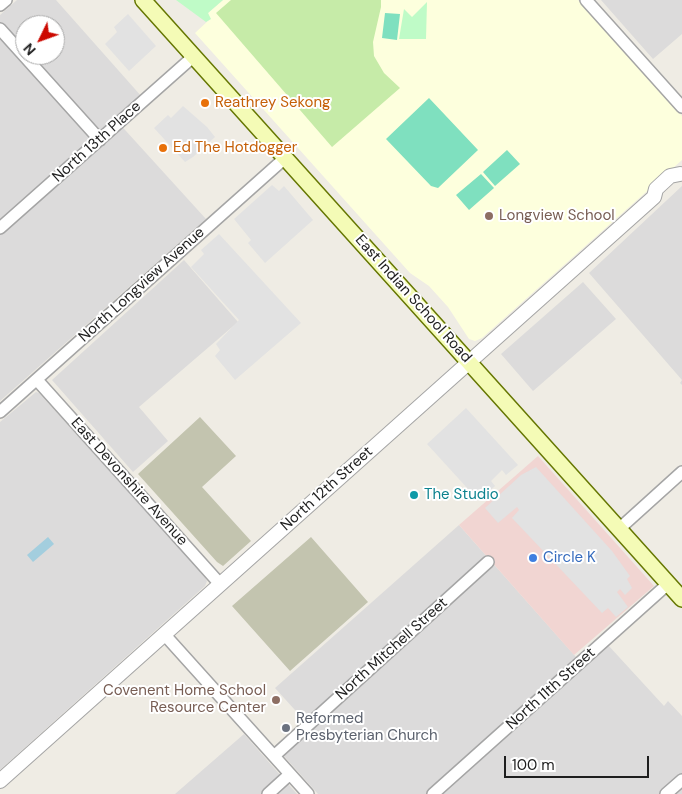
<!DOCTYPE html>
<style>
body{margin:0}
#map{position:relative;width:682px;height:794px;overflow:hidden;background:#efece4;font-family:"DM Sans",sans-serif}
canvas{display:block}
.north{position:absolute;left:15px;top:15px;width:50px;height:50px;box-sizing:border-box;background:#fff;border:1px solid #a5a5a5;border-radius:50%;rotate:228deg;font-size:14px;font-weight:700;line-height:20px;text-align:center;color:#1e1e1e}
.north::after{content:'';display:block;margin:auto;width:18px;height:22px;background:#cc0900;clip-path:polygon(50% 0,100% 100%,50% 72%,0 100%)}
.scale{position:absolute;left:504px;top:756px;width:145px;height:22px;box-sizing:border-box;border:2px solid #1e1e1e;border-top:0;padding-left:6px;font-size:15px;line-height:18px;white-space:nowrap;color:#1e1e1e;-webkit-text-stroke:4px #fff;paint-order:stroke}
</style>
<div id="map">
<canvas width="682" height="794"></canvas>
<div class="north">N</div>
<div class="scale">100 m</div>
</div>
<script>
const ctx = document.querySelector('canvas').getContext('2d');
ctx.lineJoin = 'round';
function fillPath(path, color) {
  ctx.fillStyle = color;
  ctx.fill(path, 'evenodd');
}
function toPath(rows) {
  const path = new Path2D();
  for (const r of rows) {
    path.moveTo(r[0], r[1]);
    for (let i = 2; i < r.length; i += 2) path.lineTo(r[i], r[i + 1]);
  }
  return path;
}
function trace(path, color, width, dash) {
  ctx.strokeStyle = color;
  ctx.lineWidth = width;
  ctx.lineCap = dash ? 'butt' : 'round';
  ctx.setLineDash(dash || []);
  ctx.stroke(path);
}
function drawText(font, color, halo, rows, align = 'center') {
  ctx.font = font + ' "DM Sans",sans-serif';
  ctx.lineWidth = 4;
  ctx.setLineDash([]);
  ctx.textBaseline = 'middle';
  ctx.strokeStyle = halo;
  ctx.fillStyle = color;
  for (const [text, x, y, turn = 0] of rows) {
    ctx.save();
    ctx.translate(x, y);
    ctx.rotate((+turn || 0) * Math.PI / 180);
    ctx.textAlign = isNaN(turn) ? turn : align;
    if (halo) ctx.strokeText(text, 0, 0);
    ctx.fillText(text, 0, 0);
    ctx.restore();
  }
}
fillPath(toPath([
 [17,0,56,0,142,97,116,120,206,219,0,401,0,15],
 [25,25,55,25,55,55,25,55],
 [601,0,682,0,682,34,653,59],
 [682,186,682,385,680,383,682,380,589,273],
 [184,260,238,322,139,407,168,441,133,472,52,380],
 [583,282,616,319,533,391,501,354],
 [36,392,39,393,204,575,207,581,205,586,0,770,0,422],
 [459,525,584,666,608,645,664,706,668,701,682,716,682,794,318,794,275,746,304,720,275,688],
 [244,734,297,794,175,794]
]), '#dcdbdb');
fillPath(toPath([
 [538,456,654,586,574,655,459,525]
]), '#f1d5d2');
fillPath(toPath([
 [223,0,578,0,682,116,682,160,482,338,475,341,469,339,448,307,429,286,410,273,195,33,210,19,208,13]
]), '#fdffdd');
fillPath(toPath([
 [200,417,236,456,202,487,251,541,223,566,217,562,138,474],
 [311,537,368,602,290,671,232,606]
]), '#c3c4af');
fillPath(toPath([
 [231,0,381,0,381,7,373,42,374,56,384,73,400,88,332,147,216,13]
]), '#c6eba8');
fillPath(toPath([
 [176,0,223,0,208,13,211,19,206,22],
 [427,2,426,39,399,39,404,9,412,17]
]), '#bffbc7');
fillPath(toPath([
 [385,13,400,14,397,40,382,38],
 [429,98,478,150,438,188,431,186,386,139],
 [507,150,520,164,495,186,483,172],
 [481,174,494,188,469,210,456,195]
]), '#7fe0bf');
fillPath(toPath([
 [128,14,156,46,129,71,105,44,117,32,114,27],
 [183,106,207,127,215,137,193,157,185,162,154,128,168,115,171,118],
 [272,185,279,191,284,186,313,220,265,263,248,243,251,240,234,219],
 [219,234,301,323,235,380,215,356,220,350,216,344,239,320,191,267,204,254,201,250],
 [466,408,518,465,506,475,502,470,491,481,495,486,479,501,427,444],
 [536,467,612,551,630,576,627,579,632,588,625,595,620,589,617,592,628,607,616,617,608,608,602,613,512,518,519,510,517,507,498,523,485,508,521,475]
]), '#e2e2e2');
fillPath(toPath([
 [48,537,54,544,33,562,27,555]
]), '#a3cede');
const minor = toPath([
 [586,0,682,107],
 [0,5,6,0],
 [0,29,100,140],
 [0,228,194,56],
 [37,380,220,584],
 [0,412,285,158],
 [619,529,682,472],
 [164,634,308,794],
 [274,756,488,562],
 [268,794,290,774],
 [433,794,669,583],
 [666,794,682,780]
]);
const tertiary = toPath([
 [0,781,635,214,654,197,656,189,670,176,680,174]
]);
const secondary = toPath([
 [143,0,682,599]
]);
trace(minor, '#a5a5a5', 14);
trace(tertiary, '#a5a5a5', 16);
trace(secondary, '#667702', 18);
trace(minor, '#fff', 11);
trace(tertiary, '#fff', 14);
trace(secondary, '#f4fbb6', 15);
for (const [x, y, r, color] of [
 [205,103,5,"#e8710a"],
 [163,148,5,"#e8710a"],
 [489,216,5,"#8d6e63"],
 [414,495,5,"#0f9aa8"],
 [533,558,5,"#3f7fe0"],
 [276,700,5,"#8d6e63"],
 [286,728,5,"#6b7280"]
]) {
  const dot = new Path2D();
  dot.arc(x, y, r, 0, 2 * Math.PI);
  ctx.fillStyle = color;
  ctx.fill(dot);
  trace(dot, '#fff', 2);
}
drawText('15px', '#c56008', '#fff', [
 ["Reathrey Sekong",215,103],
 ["Ed The Hotdogger",173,148]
], 'left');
drawText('15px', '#1e1e1e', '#fff', [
 ["North 13th Place",97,142,-42],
 ["North Longview Avenue",142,285,-42],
 ["East Indian School Road",413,299,48],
 ["East Devonshire Avenue",129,482,48],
 ["North 12th Street",327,489,-42],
 ["North Mitchell Street",392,649,-42],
 ["North 11th Street",551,689,-42]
]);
drawText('15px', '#785e54', '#fff', [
 ["Longview School",499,216],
 ["Covenent Home School",266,691,"right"],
 ["Resource Center",266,708,"right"]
], 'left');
drawText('15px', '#0d838f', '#fff', [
 ["The Studio",424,495]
], 'left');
drawText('15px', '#366cbe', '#fff', [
 ["Circle K",543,558]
], 'left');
drawText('15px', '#5b616d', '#fff', [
 ["Reformed",296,719],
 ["Presbyterian Church",296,736]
], 'left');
</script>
